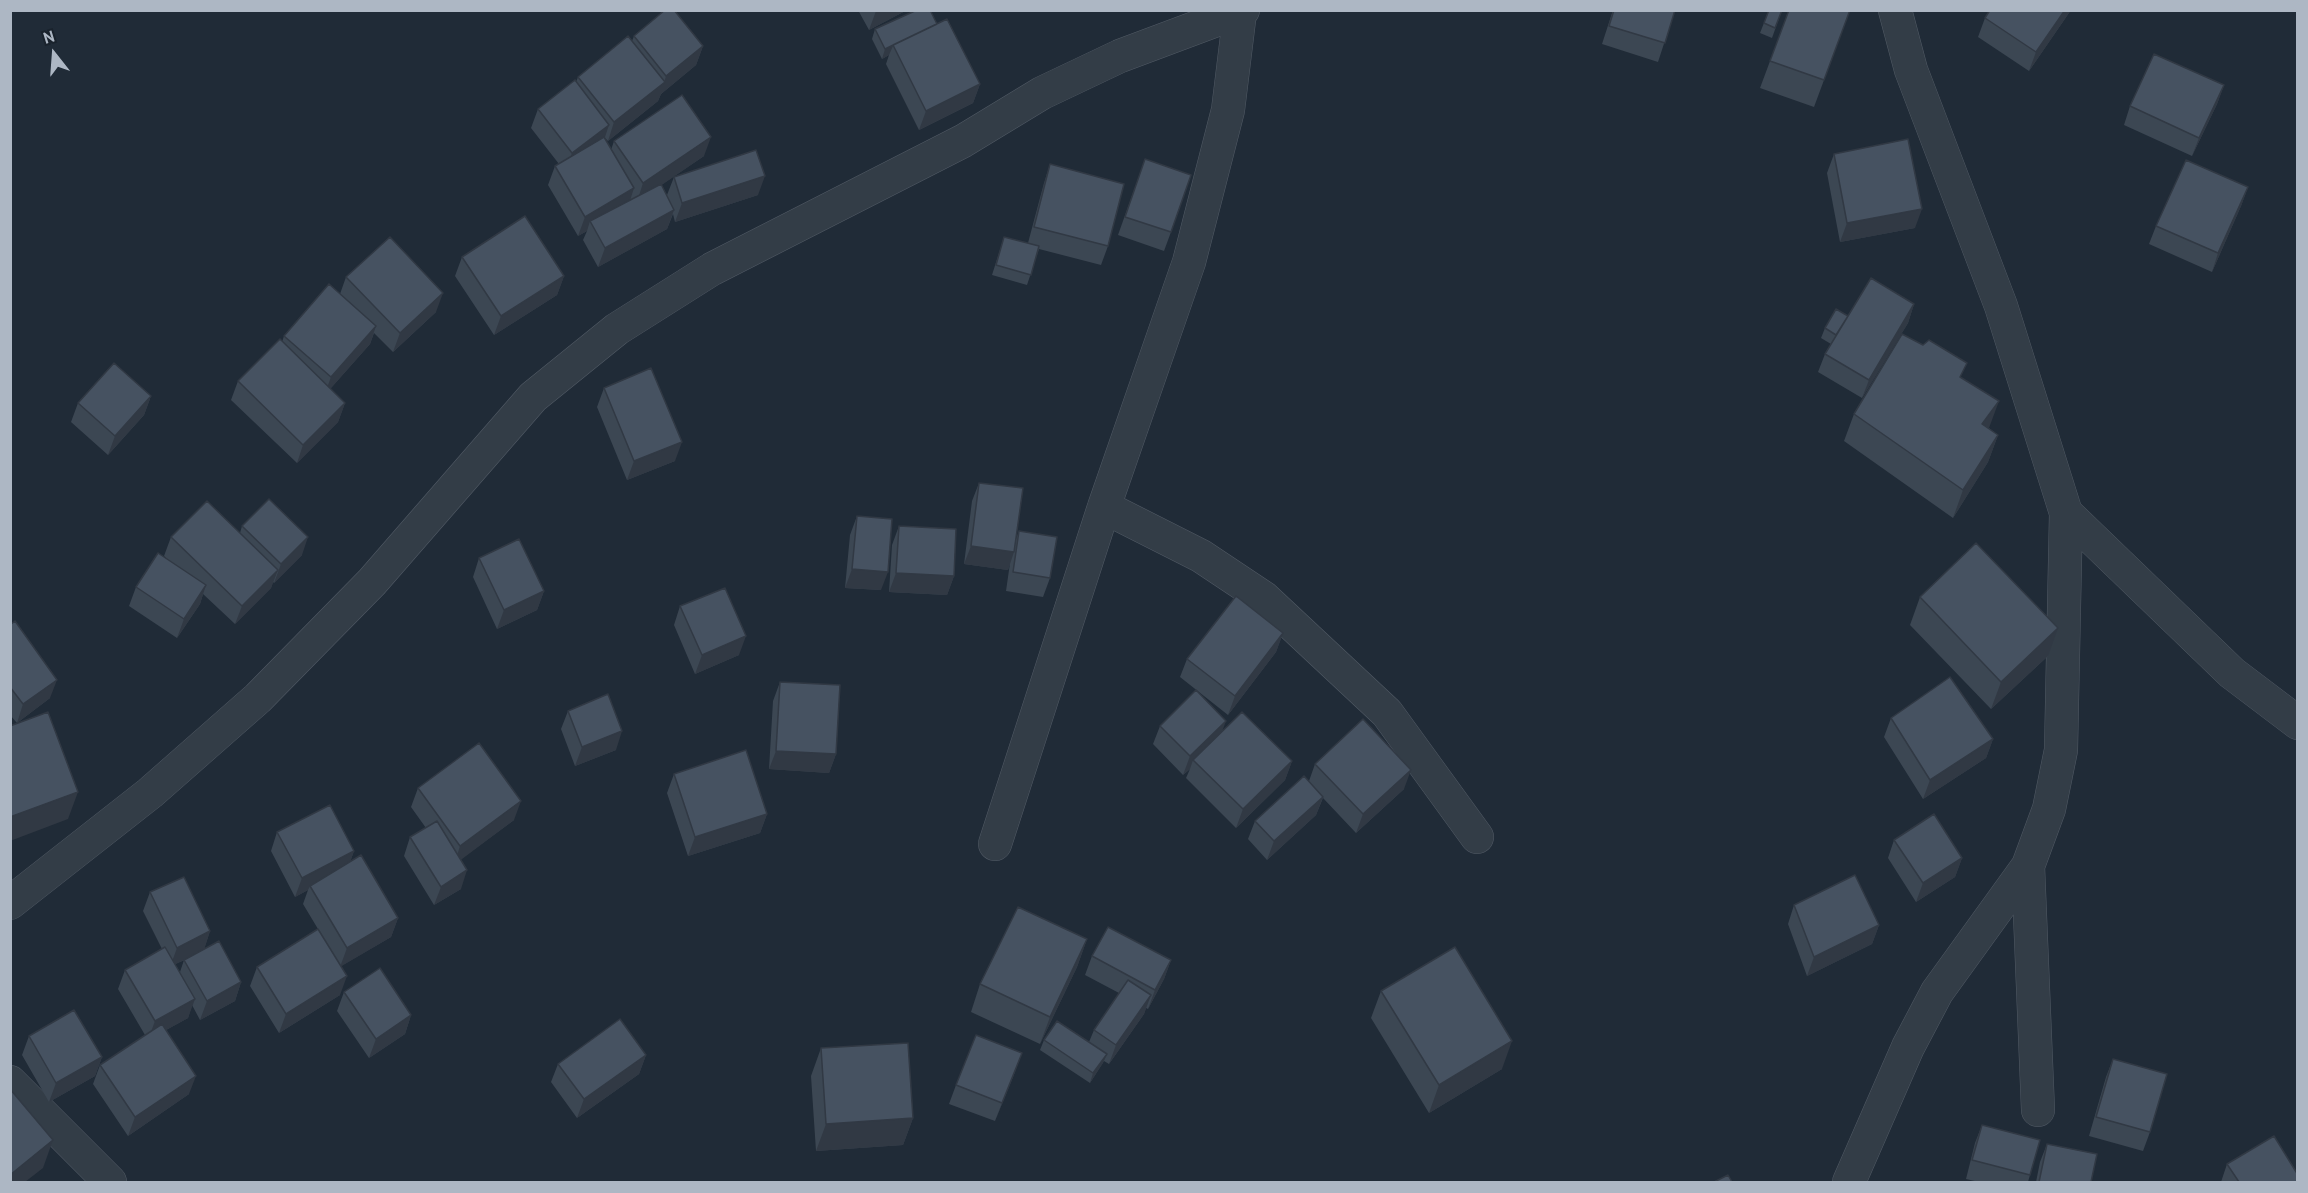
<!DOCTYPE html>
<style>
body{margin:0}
#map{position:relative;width:2308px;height:1193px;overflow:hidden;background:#202b37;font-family:"PT Sans",sans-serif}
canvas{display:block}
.frame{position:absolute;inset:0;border:12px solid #adb7c4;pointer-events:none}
.north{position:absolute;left:24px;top:24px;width:60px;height:60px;-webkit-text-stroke:4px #19222c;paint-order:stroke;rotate:343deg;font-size:16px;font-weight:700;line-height:24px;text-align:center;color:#adb7c4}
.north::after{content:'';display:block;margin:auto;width:21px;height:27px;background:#adb7c4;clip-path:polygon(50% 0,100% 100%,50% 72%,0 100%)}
</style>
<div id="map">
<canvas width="2308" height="1193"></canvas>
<div class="frame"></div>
<div class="north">N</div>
</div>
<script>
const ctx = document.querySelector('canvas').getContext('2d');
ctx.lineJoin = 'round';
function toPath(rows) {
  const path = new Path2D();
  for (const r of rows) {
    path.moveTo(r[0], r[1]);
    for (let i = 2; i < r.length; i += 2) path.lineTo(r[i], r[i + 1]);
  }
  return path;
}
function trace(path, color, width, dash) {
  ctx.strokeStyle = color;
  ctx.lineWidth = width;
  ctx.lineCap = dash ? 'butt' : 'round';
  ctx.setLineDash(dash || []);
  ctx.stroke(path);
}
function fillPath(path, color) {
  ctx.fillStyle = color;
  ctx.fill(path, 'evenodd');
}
const minor = toPath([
 [1895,10,1911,70,2001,306,2066,513,2232,673,2298,723],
 [1104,507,1201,556,1264,598,1387,713,1477,837],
 [995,844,1104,507,1189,262,1228,110,1240,12],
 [2028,866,2038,1110],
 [10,903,150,793,258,698,372,582,533,397,617,329,712,269,963,141,1042,93,1120,56,1243,10],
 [10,1082,110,1182],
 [1849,1182,1908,1047,1937,992,2028,866,2049,809,2061,750,2066,513]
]);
trace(minor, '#515a65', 34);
trace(minor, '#333d47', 33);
fillPath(toPath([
 [858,10,907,10,869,30],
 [1613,10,1675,10,1658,62,1602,44],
 [1769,10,1782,10,1772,38,1760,33],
 [1789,10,1850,10,1814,107,1760,88],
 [1990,10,2071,10,2029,71,1978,37,1985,18],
 [937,24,980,84,973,103,919,130,886,64,889,55,882,59,872,39,875,29],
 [634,36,703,46,696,65,661,94,658,101,608,141,605,138,611,150,614,141,704,156,661,185,667,195,674,177,758,195,675,222,673,214,667,229,598,267,583,240,587,231,578,236,548,185,555,166,559,164,531,128,538,109,576,82,578,77,632,41],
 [2224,85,2217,104,2192,156,2124,125,2130,106],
 [1834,154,1915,228,1840,242,1827,173],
 [1145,159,1171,232,1164,251,1118,235],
 [1050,164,1108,246,1101,265,1039,249,1027,285,992,275,1004,237,1028,243,1044,183],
 [2248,187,2241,206,2212,272,2149,244,2156,226],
 [462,257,564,276,557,295,494,335,455,276],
 [346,277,436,312,393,352,374,333,370,344,330,389,345,403,338,422,297,463,231,400,238,381,282,342,284,336,340,294],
 [1914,304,1908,323,1862,398,1818,372,1825,354,1831,344,1821,338,1825,328,1848,316],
 [1961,377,1989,428,1998,435,1988,462,1953,518,1844,441,1854,414],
 [604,388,675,461,627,480,597,407],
 [151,396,144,415,108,455,71,422,78,403],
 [979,483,1016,539,1019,531,1050,578,1043,597,1006,591,1010,563,1008,570,964,564,972,501],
 [857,516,881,590,845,588,850,535],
 [242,526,302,555,274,583,273,582,271,588,235,624,203,594,200,604,177,638,129,606,136,587,168,560,164,556,171,537,240,533],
 [899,526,954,576,947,595,889,592,892,545],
 [479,558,544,591,537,610,497,629,473,577],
 [1920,597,2048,656,1991,709,1910,625],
 [680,606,739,655,695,674,674,625],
 [10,625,50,698,17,723,10,715],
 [1283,633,1276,652,1228,715,1180,677,1187,659],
 [780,682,836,754,829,773,769,769,773,701],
 [568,711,616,750,575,766,561,729],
 [1891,718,1993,739,1986,758,1923,799,1884,737],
 [1160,726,1223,730,1292,761,1285,780,1236,828,1186,778,1190,769,1183,775,1153,744],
 [1315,764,1404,789,1356,833,1323,798,1316,815,1267,860,1248,839,1255,821,1309,781],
 [674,774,767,814,760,833,688,856,667,793],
 [418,788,514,820,461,859,461,889,434,905,404,856,410,837,426,828,411,807],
 [277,832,354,851,350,862,398,918,391,937,341,966,340,995,279,1033,250,986,257,967,318,929,303,904,308,890,295,897,271,851],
 [1894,840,1962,858,1955,877,1916,902,1888,858],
 [150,892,210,931,204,949,241,982,235,1001,200,1020,192,1005,188,1018,166,1030,189,1094,128,1136,93,1084,100,1065,145,1035,118,989,125,970,162,949,143,911],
 [187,959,184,960,180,972,175,964],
 [1794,905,1879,925,1872,944,1807,976,1788,924],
 [1087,939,1077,967,1040,1044,971,1012,980,984],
 [1092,956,1171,960,1164,979,1148,1009,1146,1008,1144,1014,1109,1064,1104,1061,1090,1083,1040,1050,1044,1040,1089,1042,1094,1030,1119,993,1085,975],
 [1381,991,1502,1069,1429,1113,1371,1018],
 [344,992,411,1015,405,1034,369,1058,337,1011],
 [29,1036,102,1057,95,1076,49,1102,22,1055],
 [821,1048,913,1118,903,1145,816,1151,811,1076],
 [646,1055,639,1074,577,1118,551,1082,558,1064],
 [2113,1059,2150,1132,2143,1151,2089,1136,2106,1077],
 [1015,1072,995,1121,949,1104,956,1085],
 [1982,1125,2030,1175,2028,1182,1979,1182,1966,1179,1975,1143],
 [2047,1144,2091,1182,2036,1182,2040,1162],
 [2227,1164,2298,1182,2221,1182]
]), '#3c4753');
fillPath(toPath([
 [877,10,907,10,869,30,876,11],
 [2065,10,2071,10,2029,71,2036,52],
 [703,46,696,65,661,94,658,101,608,141,614,122,664,83,666,76],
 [893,46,889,55,882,59,885,49],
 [980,84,973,103,919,130,926,111],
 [2224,85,2217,104,2192,156,2199,138],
 [609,125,603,143,565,172,572,153],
 [711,137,704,156,637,202,643,183],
 [765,176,758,195,675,222,682,203],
 [2248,187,2241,206,2212,272,2218,253],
 [634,188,628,207,590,221,587,231,578,236,585,217],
 [1922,209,1915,228,1840,242,1847,223],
 [674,210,667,229,598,267,605,248],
 [564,276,557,295,494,335,501,316],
 [443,293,436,312,393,352,400,333],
 [1914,304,1908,323,1862,398,1869,380],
 [376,326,370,344,324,396,331,377],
 [151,396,144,415,108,455,115,436],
 [1999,401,1989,428,1982,424],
 [345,403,338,422,297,463,303,445],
 [1998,435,1988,462,1953,518,1963,490],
 [682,442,675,461,627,480,634,461],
 [308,537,302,555,274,583,281,564],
 [971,546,1014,552,1008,570,964,564],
 [852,569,888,572,881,590,845,588],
 [278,570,271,588,235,624,242,606],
 [896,573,954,576,947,595,889,592],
 [206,585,200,604,177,638,184,619],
 [544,591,537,610,497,629,504,610],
 [2058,628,2048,656,1991,709,2001,682],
 [1283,633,1276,652,1228,715,1235,696],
 [746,636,739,655,695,674,702,655],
 [57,680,50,698,17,723,23,704],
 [1226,721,1219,740,1193,760,1190,769,1183,775,1190,756],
 [622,731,616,750,575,766,582,747],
 [1993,739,1986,758,1923,799,1930,780],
 [776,751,836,754,829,773,769,769],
 [1292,761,1285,780,1236,828,1243,809],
 [1411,770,1404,789,1356,833,1363,814],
 [78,792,68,819,10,841,10,817],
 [1323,797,1316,815,1267,860,1274,841],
 [521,801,514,820,454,865,460,846],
 [767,814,760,833,688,856,695,837],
 [354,851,347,870,310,886,308,890,295,897,302,878],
 [1962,858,1955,877,1916,902,1923,883],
 [467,870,461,889,434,905,441,887],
 [398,918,391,937,340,967,347,948],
 [1879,925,1872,944,1807,976,1814,957],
 [210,931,204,950,170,967,177,948],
 [1087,939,1077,967,1040,1044,1050,1017],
 [1171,960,1164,979,1148,1009,1155,990],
 [347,976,340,995,279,1033,286,1014],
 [241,982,235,1001,200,1020,207,1001],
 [1151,995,1144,1014,1109,1064,1116,1045],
 [195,999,188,1018,148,1040,155,1021],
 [411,1015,405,1034,369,1058,376,1039],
 [1512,1041,1502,1069,1429,1113,1439,1085],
 [1022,1053,1015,1072,995,1121,1002,1103],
 [1107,1054,1103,1063,1090,1083,1093,1073],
 [646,1055,639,1074,577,1118,584,1099],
 [102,1057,95,1076,49,1102,56,1083],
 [196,1076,189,1094,128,1136,135,1117],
 [913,1118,903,1145,816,1151,826,1124],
 [53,1140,43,1168,25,1182,10,1182,10,1175]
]), '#313944');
const building = toPath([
 [665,10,674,10,703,46,666,76,634,36,665,10],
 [917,10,930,10,937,24,885,49,875,29,917,10],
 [1614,10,1675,10,1665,43,1609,26,1614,10],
 [1769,10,1782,10,1775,28,1764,23,1769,10],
 [1789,10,1850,10,1824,80,1770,61,1789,10],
 [1990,10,2065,10,2036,52,1985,18,1990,10],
 [947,19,980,84,926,111,893,45,947,19],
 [628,36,665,82,614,122,578,77,628,36],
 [2154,54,2224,85,2199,138,2130,106,2154,54],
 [575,80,609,125,572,153,538,109,575,80],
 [682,95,711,137,643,183,614,141,682,95],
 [604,137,634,188,585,217,555,166,604,137],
 [1908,139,1922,209,1847,223,1834,154,1908,139],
 [756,150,765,176,682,203,674,177,756,150],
 [1145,159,1191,175,1171,232,1125,217,1145,159],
 [2186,160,2248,187,2218,253,2156,226,2186,160],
 [1050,164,1124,184,1108,246,1034,227,1050,164],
 [661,184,674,210,605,248,590,221,661,184],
 [525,216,564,276,501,316,462,257,525,216],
 [390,237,443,293,400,333,346,277,390,237],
 [1004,237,1039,246,1031,275,996,265,1004,237],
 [1871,278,1914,304,1869,380,1825,354,1871,278],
 [329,284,376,326,331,377,284,336,329,284],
 [1836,309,1848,316,1836,335,1825,328,1836,309],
 [1902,334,1923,345,1929,340,1967,363,1960,377,1999,401,1982,424,1998,435,1963,490,1854,414,1902,334],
 [280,339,345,403,303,445,238,381,280,339],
 [114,363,151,396,115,436,78,403,114,363],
 [651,368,682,442,634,461,604,388,651,368],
 [979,483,1023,488,1014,552,971,546,979,483],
 [269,499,308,537,281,564,242,526,269,499],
 [207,501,278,570,242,606,171,537,207,501],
 [857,516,892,519,888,572,852,569,857,516],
 [899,526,956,529,954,576,896,573,899,526],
 [1019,531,1057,537,1050,578,1013,572,1019,531],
 [519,539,544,591,504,610,479,558,519,539],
 [1976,543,2058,628,2001,682,1920,597,1976,543],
 [158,553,206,585,184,619,136,587,158,553],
 [725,588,746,636,702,655,680,606,725,588],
 [1236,596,1283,633,1235,696,1187,659,1236,596],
 [15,621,57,680,23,704,10,687,10,625,15,621],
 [1950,677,1993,739,1930,780,1891,718,1950,677],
 [780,682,840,685,836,754,776,751,780,682],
 [1196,690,1226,721,1190,756,1160,726,1196,690],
 [608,694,622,731,582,747,568,711,608,694],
 [48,712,78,792,10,817,10,726,48,712],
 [1242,712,1292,761,1243,809,1193,760,1242,712],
 [1363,719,1411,770,1363,814,1315,764,1363,719],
 [479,743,521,801,460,846,418,788,479,743],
 [746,750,767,814,695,837,674,774,746,750],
 [1304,776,1323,797,1274,841,1255,821,1304,776],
 [330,805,354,851,302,878,277,832,330,805],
 [1934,814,1962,858,1923,883,1894,840,1934,814],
 [437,821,467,870,441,887,410,837,437,821],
 [361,855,398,918,347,948,310,886,361,855],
 [1855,875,1879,925,1814,957,1794,905,1855,875],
 [184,877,210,931,177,948,150,892,184,877],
 [1018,907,1087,939,1050,1017,980,984,1018,907],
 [1108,927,1171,960,1155,990,1092,956,1108,927],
 [318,929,347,976,286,1014,257,967,318,929],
 [219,941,241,982,207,1001,184,960,219,941],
 [165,947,195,999,155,1021,125,970,165,947],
 [1455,947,1512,1041,1439,1085,1381,991,1455,947],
 [380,968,411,1015,376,1039,344,992,380,968],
 [1128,980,1151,995,1116,1045,1094,1030,1128,980],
 [74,1010,102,1057,56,1083,29,1036,74,1010],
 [620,1019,646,1055,584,1099,558,1064,620,1019],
 [1057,1021,1107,1054,1093,1073,1044,1040,1057,1021],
 [162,1024,196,1076,135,1117,100,1065,162,1024],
 [976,1035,1022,1053,1002,1103,956,1085,976,1035],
 [908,1043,913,1118,826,1124,821,1048,908,1043],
 [2113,1059,2167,1074,2150,1132,2096,1117,2113,1059],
 [10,1089,53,1140,10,1175,10,1089],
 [1982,1125,2040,1140,2030,1175,1972,1160,1982,1125],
 [2274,1136,2298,1175,2298,1182,2239,1182,2227,1164,2274,1136],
 [2047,1144,2097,1154,2091,1182,2039,1182,2047,1144],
 [1728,1175,1732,1182,1714,1182,1728,1175]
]);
fillPath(building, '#465261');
trace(building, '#313944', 1.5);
</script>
